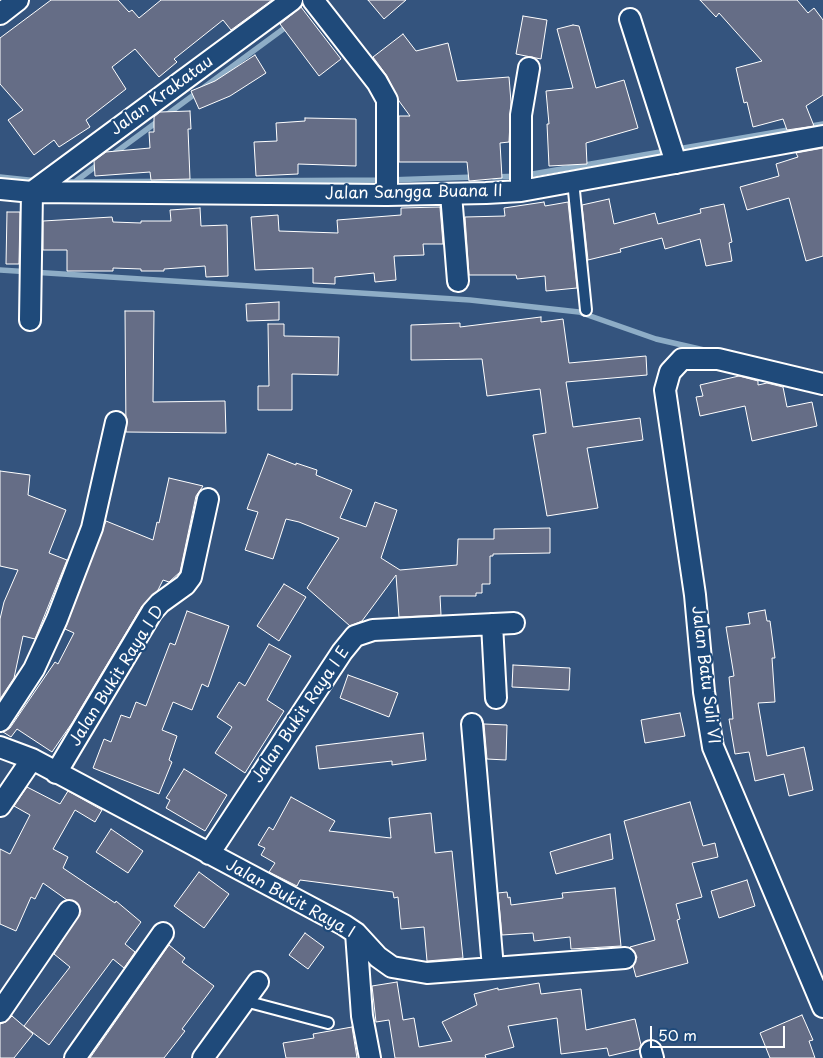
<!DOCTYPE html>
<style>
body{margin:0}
#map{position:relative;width:823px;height:1058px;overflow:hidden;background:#34547e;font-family:"Playpen Sans",sans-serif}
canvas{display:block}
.scale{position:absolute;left:650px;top:1026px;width:135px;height:22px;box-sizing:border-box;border:2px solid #fff;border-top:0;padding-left:6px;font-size:15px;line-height:18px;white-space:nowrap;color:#fff;-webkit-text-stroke:4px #1f4a7a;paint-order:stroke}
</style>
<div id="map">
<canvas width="823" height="1058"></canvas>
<div class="scale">50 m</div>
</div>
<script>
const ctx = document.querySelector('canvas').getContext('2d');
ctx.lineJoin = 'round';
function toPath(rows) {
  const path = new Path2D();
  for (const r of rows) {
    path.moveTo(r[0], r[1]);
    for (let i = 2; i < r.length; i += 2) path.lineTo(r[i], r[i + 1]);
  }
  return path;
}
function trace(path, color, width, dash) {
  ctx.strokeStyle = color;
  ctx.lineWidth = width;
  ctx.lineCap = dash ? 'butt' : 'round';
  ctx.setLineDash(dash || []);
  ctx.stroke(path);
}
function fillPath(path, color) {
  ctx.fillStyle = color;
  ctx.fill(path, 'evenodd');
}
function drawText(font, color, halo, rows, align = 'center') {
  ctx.font = font + ' "Playpen Sans",sans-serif';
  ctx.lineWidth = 4.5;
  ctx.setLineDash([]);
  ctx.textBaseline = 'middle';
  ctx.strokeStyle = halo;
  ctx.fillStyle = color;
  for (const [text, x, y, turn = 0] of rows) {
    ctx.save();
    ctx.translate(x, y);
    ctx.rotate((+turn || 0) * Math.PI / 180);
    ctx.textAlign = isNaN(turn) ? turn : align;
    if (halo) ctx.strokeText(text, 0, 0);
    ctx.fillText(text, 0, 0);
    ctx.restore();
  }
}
trace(toPath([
 [112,155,290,24],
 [0,177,38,181],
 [494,177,521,176,823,124],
 [76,181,100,163],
 [57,182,388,180,475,177],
 [0,270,470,300,579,312,656,339,704,350]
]), '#8eadc6', 5.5);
const building = toPath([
 [51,0,118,0,129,12,132,10,139,18,161,0,272,0,231,30,223,20,174,59,177,62,159,77,135,49,112,67,126,89,86,120,90,127,59,147,54,140,34,155,8,120,23,110,0,84,0,38,51,0],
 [368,0,406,0,384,19,368,0],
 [700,0,797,0,808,13,814,8,823,20,823,95,806,106,814,126,787,130,783,119,753,127,747,102,744,103,736,68,762,61,719,13,716,17,700,0],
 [301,7,341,59,319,76,280,24,301,7],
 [523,16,547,20,541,59,516,54,523,16],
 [573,25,579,26,596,88,624,80,638,128,586,143,587,164,549,166,547,124,549,124,546,91,573,88,557,29,573,25],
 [403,34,416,51,448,43,457,81,509,77,511,102,509,142,500,143,502,178,469,181,467,162,399,162,399,116,410,116,399,101,387,76,373,57,403,34],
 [255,55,266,73,230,96,199,109,191,91,215,81,255,55],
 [190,111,191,129,188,129,190,179,151,180,150,172,95,176,94,161,106,152,150,148,149,132,154,132,154,117,160,112,190,111],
 [305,118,356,119,356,166,298,164,298,174,256,176,254,142,277,141,276,123,305,121,305,118],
 [823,148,823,256,806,261,789,198,747,210,740,187,779,176,776,164,798,157,796,153,823,148],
 [609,199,614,224,655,213,658,224,701,213,700,209,724,204,732,242,729,243,732,261,706,266,700,239,665,249,662,238,620,249,621,252,588,260,582,205,609,199],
 [544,202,545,206,568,202,577,288,546,291,545,276,517,279,516,275,469,275,465,217,505,216,504,208,544,202],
 [440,207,443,244,423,244,424,255,394,256,396,280,375,282,374,273,335,277,335,284,313,283,313,268,255,270,251,217,278,215,279,231,338,233,337,220,401,215,401,208,440,207],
 [200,208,201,226,227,225,228,276,206,277,205,266,164,269,164,271,141,271,141,269,113,268,113,271,67,271,67,250,43,250,43,221,112,217,113,222,141,223,141,221,171,221,170,210,200,208],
 [7,212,20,212,19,264,6,264,7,212],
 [279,302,279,320,247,321,246,304,279,302],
 [125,311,154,311,153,402,225,401,226,433,126,432,125,311],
 [541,317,541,322,563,319,569,363,646,356,647,375,566,382,573,427,640,418,643,440,587,448,598,508,547,516,533,435,546,433,540,389,487,396,482,359,411,360,411,325,460,323,460,327,541,317],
 [268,324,284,324,284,336,339,337,338,375,292,374,292,410,258,410,258,386,269,386,268,324],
 [739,376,758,381,758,385,767,383,783,387,787,407,812,402,817,426,752,441,745,406,700,416,696,397,703,396,700,385,739,376],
 [268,454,296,465,296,463,317,470,316,475,352,490,340,518,366,527,375,502,397,510,381,558,400,570,457,565,458,539,494,539,494,529,550,528,550,553,493,554,493,556,490,556,490,584,482,584,482,593,476,593,476,596,440,596,441,615,399,617,396,575,362,621,350,626,307,588,339,538,299,522,286,519,273,559,245,550,258,512,247,509,268,454],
 [0,471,30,475,28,495,66,510,49,553,67,560,35,639,23,636,14,678,0,699,0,619,4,602,18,570,0,566,0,471],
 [169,478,203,486,196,496,180,572,169,582,163,580,158,590,142,606,72,723,52,752,17,729,11,737,3,732,10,728,55,662,58,664,74,633,65,629,106,521,153,540,157,522,159,523,169,478],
 [284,584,306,597,279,641,257,626,284,584],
 [765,610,767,621,770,621,775,658,772,658,775,702,758,703,767,756,804,747,813,790,789,796,784,774,755,781,749,752,735,754,729,719,733,719,729,677,734,676,726,627,750,624,748,613,765,610],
 [187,611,229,626,208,687,202,684,192,710,173,702,162,730,177,736,169,760,172,762,159,794,93,768,104,739,111,742,121,715,130,718,136,702,146,706,170,643,175,645,187,611],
 [269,644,291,656,267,700,284,711,245,773,215,753,232,727,217,717,239,682,245,686,269,644],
 [513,665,570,668,569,690,512,687,513,665],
 [348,675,398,693,389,717,340,698,348,675],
 [680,713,685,736,645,743,641,720,680,713],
 [484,724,507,725,506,760,487,759,484,724],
 [423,733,426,760,392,765,392,761,319,769,316,746,423,733],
 [184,769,227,795,205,831,166,808,170,800,166,798,184,769],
 [27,787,60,804,68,791,102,810,95,822,75,810,53,849,68,857,63,868,115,903,116,901,141,922,125,944,135,952,124,968,113,959,49,1045,24,1026,70,967,54,954,81,911,76,902,67,900,43,883,35,899,31,897,16,931,0,924,0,849,10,854,30,815,14,806,27,787],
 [291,797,335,821,329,831,391,838,389,818,431,813,435,853,452,851,463,958,427,961,424,927,401,929,398,897,394,898,393,892,300,880,297,886,269,872,275,863,261,855,265,848,258,845,269,827,273,830,291,797],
 [690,802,703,846,715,843,718,857,692,863,702,897,676,904,680,919,677,920,688,963,636,977,633,966,637,957,630,947,655,940,624,821,690,802],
 [111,829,143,851,128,873,96,852,111,829],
 [610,834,613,859,556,874,550,852,610,834],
 [199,872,229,894,204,928,174,906,199,872],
 [747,880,755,906,719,918,711,891,747,880],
 [615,888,621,946,571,949,570,937,534,941,533,933,502,935,498,893,507,892,508,898,510,897,511,905,563,898,562,893,615,888],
 [305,933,324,947,308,969,289,955,305,933],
 [169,945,185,958,182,962,214,986,182,1029,185,1031,164,1058,90,1058,169,945],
 [397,982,403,1020,414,1018,419,1047,452,1041,442,1022,477,1005,474,994,498,988,498,990,539,983,541,994,581,989,586,1030,635,1019,641,1045,639,1049,609,1056,607,1048,561,1054,557,1018,508,1026,514,1047,485,1055,486,1058,395,1058,389,1020,376,1022,372,986,397,982],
 [802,1015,813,1040,809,1041,815,1058,770,1058,760,1033,802,1015],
 [12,1016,33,1034,14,1058,0,1058,0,1024,6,1022,12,1016],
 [352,1027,357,1058,286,1058,283,1043,314,1038,313,1034,352,1027]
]);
fillPath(building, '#656d86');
trace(building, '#fff', 1);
const service = toPath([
 [573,181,586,310],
 [245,1001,328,1023]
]);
const minor = toPath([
 [313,0,377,82,387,100,387,195],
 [0,14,18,0],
 [630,19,676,163],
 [0,189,32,192,387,195,486,193,521,191,823,136],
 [521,191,521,115,529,68],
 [32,192,292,0],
 [451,194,458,281],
 [30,320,32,192],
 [823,384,718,359,682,359,670,372,665,390,695,595,704,692,713,747,823,1007],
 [492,624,496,698],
 [0,721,34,669,57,619,92,528,116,422],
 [472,724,493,968],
 [0,747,32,759,344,925,356,933,378,957,392,967,427,973,625,958],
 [56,773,152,612,160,603,185,585,191,577,208,499],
 [0,806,32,759],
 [209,854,342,652,355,636,373,630,514,623],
 [356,933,362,1016,370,1058],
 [0,1012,69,911],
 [651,1051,653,1058],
 [75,1058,163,933],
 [203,1058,258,982]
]);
trace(service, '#fff', 14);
trace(minor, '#fff', 24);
trace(service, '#1f4a7a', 10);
trace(minor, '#1f4a7a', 20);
drawText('16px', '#fff', '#1f4a7a', [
 ["Jalan Krakatau",162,96,-36],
 ["Jalan Sangga Buana II",414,193,-1],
 ["Jalan Batu Suli VI",705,675,83],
 ["Jalan Bukit Raya I D",117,676,-58],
 ["Jalan Bukit Raya I E",301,715,-56],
 ["Jalan Bukit Raya I",290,899,29]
]);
</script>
